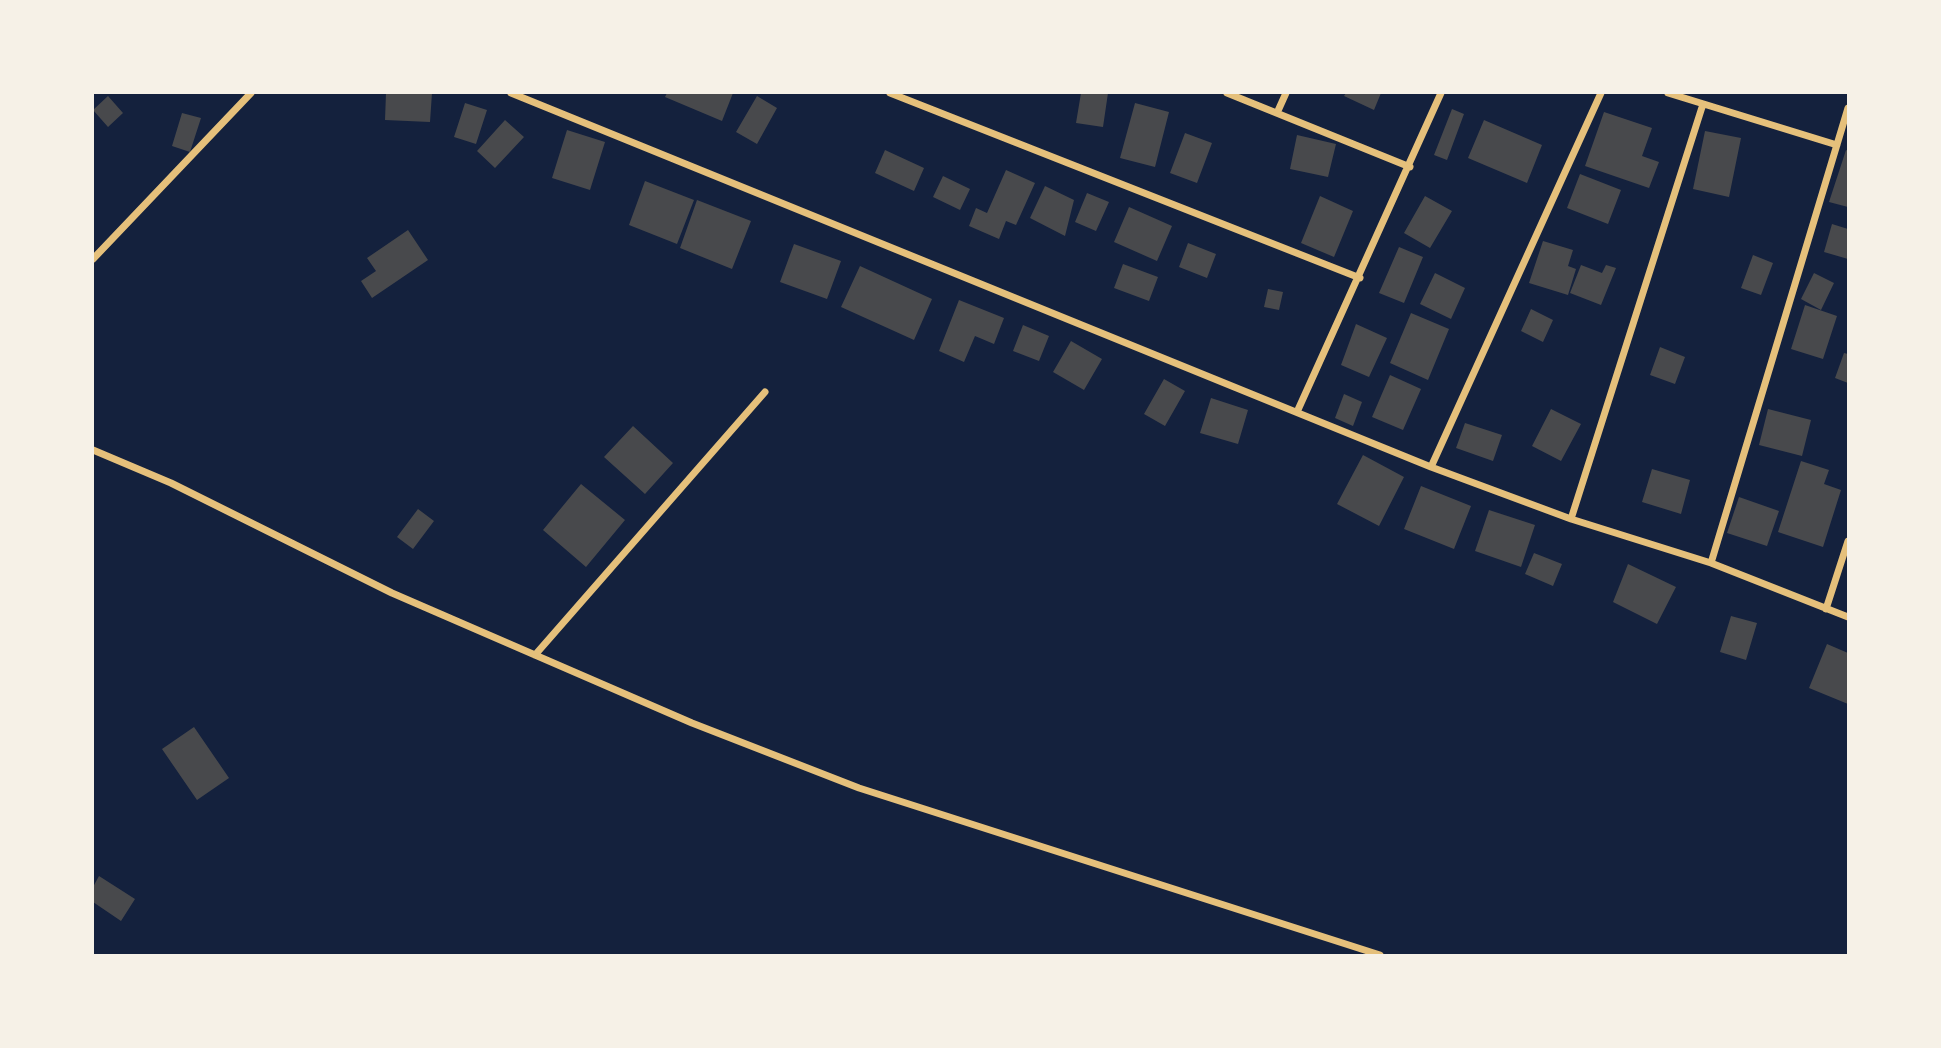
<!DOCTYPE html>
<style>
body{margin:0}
#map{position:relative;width:1941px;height:1048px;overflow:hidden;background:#14213d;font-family:"Fira Sans",sans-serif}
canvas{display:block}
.frame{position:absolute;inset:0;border:94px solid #f6f1e7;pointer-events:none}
</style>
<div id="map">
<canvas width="1941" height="1048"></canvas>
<div class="frame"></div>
</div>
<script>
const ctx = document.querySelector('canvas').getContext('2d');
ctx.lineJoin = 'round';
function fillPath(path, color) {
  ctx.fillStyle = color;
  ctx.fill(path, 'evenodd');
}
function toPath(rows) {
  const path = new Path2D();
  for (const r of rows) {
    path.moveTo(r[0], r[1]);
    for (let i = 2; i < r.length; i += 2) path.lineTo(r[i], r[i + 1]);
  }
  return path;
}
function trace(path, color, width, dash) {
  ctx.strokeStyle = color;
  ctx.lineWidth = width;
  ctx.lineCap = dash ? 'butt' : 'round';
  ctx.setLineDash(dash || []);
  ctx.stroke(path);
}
fillPath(toPath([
 [386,93,432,93,430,122,385,120],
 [667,93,733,93,722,121,665,97],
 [1081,93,1108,93,1103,127,1076,123],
 [1346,93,1381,93,1374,110,1344,96],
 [108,96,123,113,108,127,93,110],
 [757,96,777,108,757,144,736,132],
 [465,103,487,110,476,144,454,137],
 [1135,103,1169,112,1155,167,1120,158],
 [1452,109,1464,114,1447,160,1434,155],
 [1604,112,1652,128,1642,156,1659,162,1649,188,1585,166],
 [182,113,201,118,190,152,172,146],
 [505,120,524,137,495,168,477,151],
 [1484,120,1542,145,1527,183,1468,158],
 [567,130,605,142,590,190,552,178],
 [1705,131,1741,138,1729,197,1693,189],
 [1185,133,1212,143,1197,183,1170,173],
 [1297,135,1336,144,1328,177,1290,169],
 [885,150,924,168,914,191,875,173],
 [1846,150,1848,151,1848,207,1829,202],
 [1006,170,1035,183,1016,225,1006,221,999,239,969,226,976,208,987,213],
 [1580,174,1621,190,1608,224,1567,208],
 [943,176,970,189,960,210,933,197],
 [645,181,694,200,677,244,629,225],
 [1045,186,1074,200,1065,236,1030,218],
 [1087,193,1109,202,1096,231,1075,222],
 [1320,196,1353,211,1334,257,1301,243],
 [1425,196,1452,211,1430,248,1404,233],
 [697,200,751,221,732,269,680,248],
 [1129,207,1172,226,1157,261,1114,242],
 [1832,224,1848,229,1848,259,1824,252],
 [408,230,428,260,372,298,361,281,376,271,367,258],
 [1543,241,1573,250,1568,266,1576,269,1568,295,1529,283],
 [1188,243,1216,254,1207,278,1179,267],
 [794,244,841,261,827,299,780,282],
 [1399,247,1423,257,1404,303,1379,293],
 [1753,255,1773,263,1761,295,1741,288],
 [1123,264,1158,277,1149,301,1114,288],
 [1581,265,1602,273,1606,265,1616,268,1601,305,1570,293],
 [860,266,932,299,914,340,841,307],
 [1435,273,1465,288,1451,319,1420,304],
 [1814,273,1834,283,1821,310,1801,299],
 [1268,289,1283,292,1279,310,1264,307],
 [959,300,1004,318,994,344,975,336,964,362,939,351],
 [1805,305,1837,316,1823,359,1791,349],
 [1531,309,1553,320,1543,342,1521,331],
 [1411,313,1449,329,1428,380,1390,363],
 [1356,324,1387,338,1369,377,1341,365],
 [1023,325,1049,336,1039,361,1013,351],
 [1071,341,1102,359,1084,390,1053,372],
 [1660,347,1685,357,1675,384,1650,375],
 [1844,353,1848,354,1848,383,1835,378],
 [1390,375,1421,389,1403,430,1372,417],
 [1164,379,1185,391,1165,426,1144,414],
 [1344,394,1362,402,1353,426,1335,418],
 [1211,398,1248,410,1238,444,1200,433],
 [1551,409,1581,424,1561,461,1532,446],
 [1768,409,1811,420,1802,456,1759,445],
 [1465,423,1502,435,1493,461,1456,448],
 [633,426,673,463,645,494,604,457],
 [1363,455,1404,477,1379,526,1337,504],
 [1801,461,1829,470,1824,484,1841,490,1823,547,1778,532],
 [1652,469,1690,480,1681,514,1642,502],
 [581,484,625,520,586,567,543,530],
 [1421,486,1471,506,1454,549,1404,529],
 [1739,497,1779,511,1767,546,1727,533],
 [418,509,434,521,413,549,397,537],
 [1489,510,1535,525,1521,567,1475,551],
 [1534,553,1562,564,1553,586,1525,574],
 [1628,564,1676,587,1657,624,1613,602],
 [1731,616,1757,623,1746,660,1720,652],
 [1827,644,1848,653,1848,704,1809,688],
 [194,727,229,778,197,800,162,749],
 [99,876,135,899,121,921,93,902,93,887]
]), '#48494c');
trace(toPath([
 [511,93,1431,467,1571,519,1711,563,1848,617],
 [890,93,1360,278],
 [1227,93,1410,167],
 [1668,93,1837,145],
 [1277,113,1286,93],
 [93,259,251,93],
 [1297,412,1441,93],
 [93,450,171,483,392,593,692,723,859,788,1380,955],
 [1431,467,1601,93],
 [1571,519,1703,104],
 [1711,563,1848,108],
 [1826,609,1848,541],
 [535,655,765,392]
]), '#e5c07b', 7);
</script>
